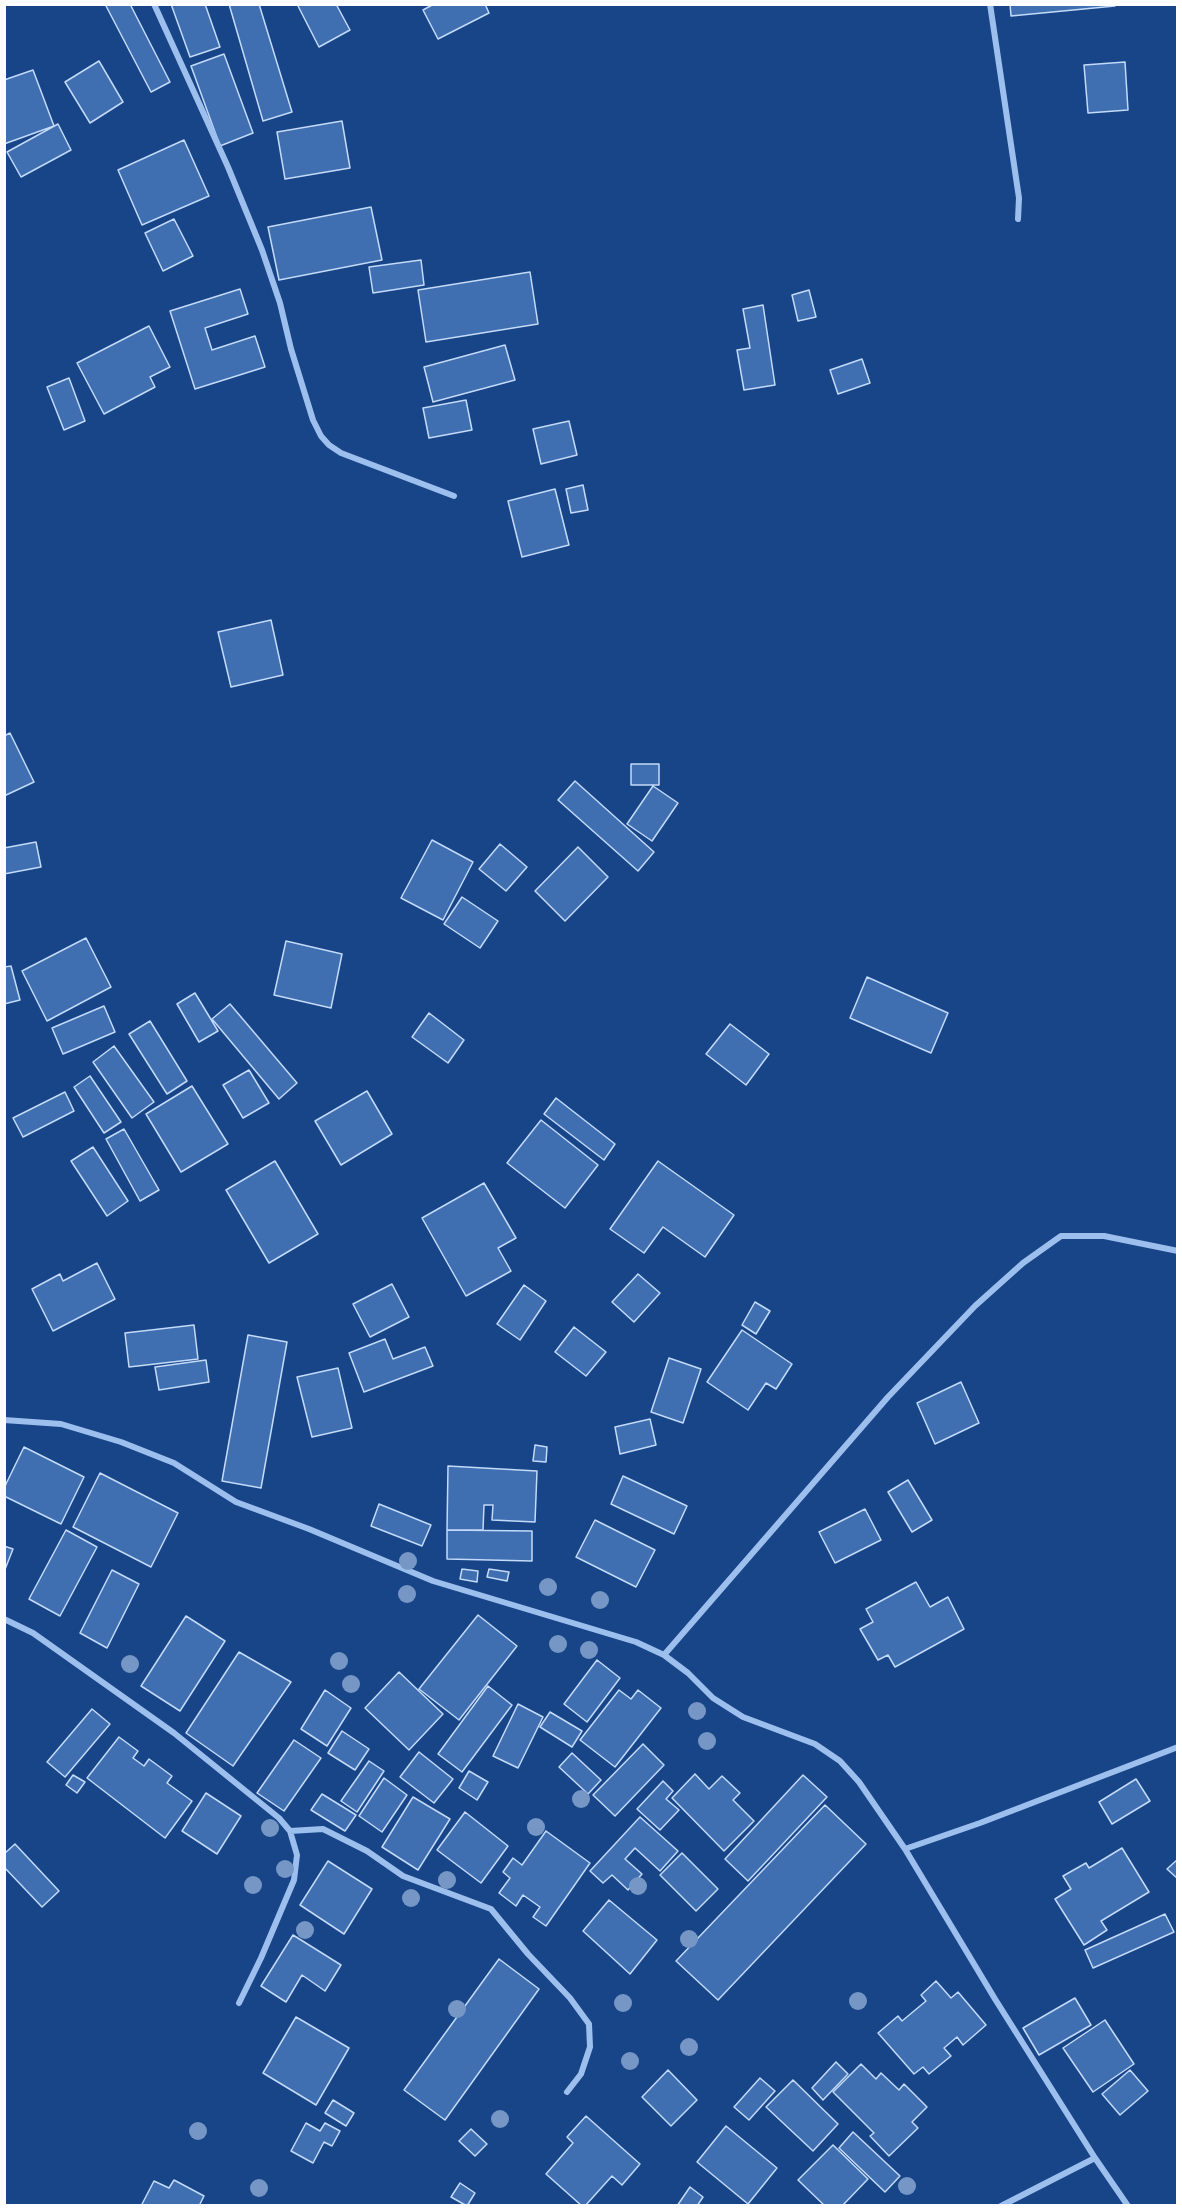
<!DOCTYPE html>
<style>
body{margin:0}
#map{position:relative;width:1182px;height:2210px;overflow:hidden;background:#174587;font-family:"Work Sans",sans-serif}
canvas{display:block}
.frame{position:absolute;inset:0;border:6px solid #fff;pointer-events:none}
</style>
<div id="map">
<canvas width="1182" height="2210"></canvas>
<div class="frame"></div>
</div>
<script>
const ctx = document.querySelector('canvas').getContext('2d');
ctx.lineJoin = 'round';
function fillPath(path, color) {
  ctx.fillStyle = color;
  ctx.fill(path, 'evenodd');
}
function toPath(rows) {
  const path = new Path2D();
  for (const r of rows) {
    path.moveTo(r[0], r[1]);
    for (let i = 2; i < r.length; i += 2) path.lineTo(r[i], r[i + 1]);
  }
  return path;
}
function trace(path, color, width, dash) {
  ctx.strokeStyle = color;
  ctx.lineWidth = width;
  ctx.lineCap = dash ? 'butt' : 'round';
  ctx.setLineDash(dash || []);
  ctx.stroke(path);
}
const building = toPath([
 [105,4,130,4,170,82,151,92,105,4],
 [171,4,205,4,220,47,190,57,171,4],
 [229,4,259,4,292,112,263,121,229,4],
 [297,4,336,4,350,30,319,47,297,4],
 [434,4,485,4,489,13,438,39,423,10,434,4],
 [1010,4,1115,4,1115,6,1011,16,1010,4],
 [224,54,253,133,220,146,191,66,224,54],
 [99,61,123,102,90,123,65,82,99,61],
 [1125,62,1128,110,1088,113,1084,65,1125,62],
 [33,70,54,126,4,144,4,80,33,70],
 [342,121,350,168,285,179,277,132,342,121],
 [58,124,71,150,21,177,7,152,58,124],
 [184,140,209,196,142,225,118,170,184,140],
 [371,207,382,260,279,280,268,227,371,207],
 [174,219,193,256,163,271,145,233,174,219],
 [421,260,424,285,373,293,369,267,421,260],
 [530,272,538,324,426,342,418,290,530,272],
 [240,289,248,314,205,328,212,350,255,336,265,367,195,389,170,311,240,289],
 [809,290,816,317,798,321,792,295,809,290],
 [763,305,775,385,744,390,737,350,750,348,743,309,763,305],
 [149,326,170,367,150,377,155,387,104,414,77,363,149,326],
 [505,345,515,380,433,402,424,367,505,345],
 [862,359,870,383,838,394,830,370,862,359],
 [69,378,85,421,64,430,47,387,69,378],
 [466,400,472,430,429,438,423,408,466,400],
 [569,421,577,455,541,464,533,429,569,421],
 [583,485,588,510,571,513,566,489,583,485],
 [555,489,569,545,522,557,508,501,555,489],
 [271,620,283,675,231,687,218,632,271,620],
 [10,733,34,782,4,796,4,736,10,733],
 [631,764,659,764,659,785,631,785,631,764],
 [575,781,654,852,638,871,558,800,575,781],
 [653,786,678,803,652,841,627,824,653,786],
 [432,840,473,862,443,920,401,898,432,840],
 [36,842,41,867,4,874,4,848,36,842],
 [500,844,527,867,506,891,479,869,500,844],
 [578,847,608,877,565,921,535,891,578,847],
 [462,897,498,921,480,948,444,924,462,897],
 [86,938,111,987,47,1021,22,971,86,938],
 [286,941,342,954,331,1008,274,995,286,941],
 [11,966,20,1000,4,1004,4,967,11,966],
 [867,977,948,1013,931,1053,850,1018,867,977],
 [195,993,218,1031,199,1042,177,1004,195,993],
 [230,1004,297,1083,279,1099,212,1019,230,1004],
 [104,1006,115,1032,63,1054,52,1028,104,1006],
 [429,1013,464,1040,448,1063,412,1037,429,1013],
 [150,1021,187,1081,167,1094,129,1034,150,1021],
 [730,1024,769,1054,746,1085,706,1054,730,1024],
 [114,1046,154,1102,132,1118,93,1062,114,1046],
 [249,1070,269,1103,243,1118,223,1085,249,1070],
 [90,1076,121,1122,104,1133,74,1087,90,1076],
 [192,1086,228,1144,181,1172,146,1114,192,1086],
 [367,1091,392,1134,341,1165,315,1121,367,1091],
 [65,1092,74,1111,23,1137,13,1118,65,1092],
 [556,1098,615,1144,604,1160,544,1114,556,1098],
 [541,1120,598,1165,565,1208,507,1163,541,1120],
 [124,1129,159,1190,140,1201,106,1139,124,1129],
 [93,1147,128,1201,107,1216,71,1161,93,1147],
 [275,1161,318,1234,269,1263,226,1190,275,1161],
 [658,1161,734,1215,705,1257,663,1227,644,1253,610,1229,658,1161],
 [484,1183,516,1238,498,1248,511,1271,466,1296,422,1218,484,1183],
 [97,1263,115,1299,53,1331,32,1289,60,1274,63,1281,97,1263],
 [638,1274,660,1293,634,1322,612,1302,638,1274],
 [392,1284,409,1317,370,1337,353,1304,392,1284],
 [524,1285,546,1301,520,1340,497,1324,524,1285],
 [755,1302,770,1311,756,1334,742,1325,755,1302],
 [194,1325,198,1359,129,1367,125,1333,194,1325],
 [574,1327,606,1352,586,1376,555,1352,574,1327],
 [742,1330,792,1364,776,1389,766,1383,748,1410,707,1382,742,1330],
 [248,1335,287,1342,261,1488,222,1481,248,1335],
 [385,1339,393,1359,425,1347,433,1366,364,1392,349,1353,385,1339],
 [669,1358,701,1369,683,1423,651,1412,669,1358],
 [206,1360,209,1382,159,1390,155,1367,206,1360],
 [338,1368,352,1428,312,1437,297,1377,338,1368],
 [961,1382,979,1423,935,1444,917,1403,961,1382],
 [650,1419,656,1445,620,1454,615,1427,650,1419],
 [535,1445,547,1447,546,1462,533,1461,535,1445],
 [24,1447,84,1477,61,1524,4,1496,4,1488,24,1447],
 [448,1466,537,1471,535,1522,492,1520,493,1505,484,1505,483,1530,447,1530,448,1466],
 [100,1473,178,1513,151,1567,73,1527,100,1473],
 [623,1476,687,1506,674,1534,611,1504,623,1476],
 [908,1480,932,1520,912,1532,888,1492,908,1480],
 [379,1504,431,1525,422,1546,371,1526,379,1504],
 [865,1509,881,1540,835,1563,819,1532,865,1509],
 [595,1520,655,1550,636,1587,576,1557,595,1520],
 [66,1530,97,1547,60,1616,29,1599,66,1530],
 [447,1530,532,1531,532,1561,447,1559,447,1530],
 [4,1546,13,1549,4,1572,4,1546],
 [462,1569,478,1571,477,1582,460,1579,462,1569],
 [489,1569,509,1572,507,1581,487,1577,489,1569],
 [112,1570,139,1584,107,1648,80,1633,112,1570],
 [916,1582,930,1607,948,1597,964,1629,895,1667,888,1655,878,1660,860,1629,873,1622,866,1609,916,1582],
 [478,1615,517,1646,459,1720,419,1689,478,1615],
 [186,1616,225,1641,180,1711,141,1686,186,1616],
 [239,1652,291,1682,233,1766,186,1733,239,1652],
 [597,1660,620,1678,587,1722,564,1704,597,1660],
 [399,1672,443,1714,409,1750,365,1708,399,1672],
 [488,1686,512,1705,462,1772,438,1754,488,1686],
 [325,1690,351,1708,327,1746,301,1729,325,1690],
 [619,1690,631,1699,638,1690,661,1708,615,1767,580,1740,619,1690],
 [518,1704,543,1717,518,1768,493,1756,518,1704],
 [92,1709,110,1724,65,1777,47,1762,92,1709],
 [550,1712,582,1731,572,1747,540,1727,550,1712],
 [342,1731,369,1749,355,1770,328,1753,342,1731],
 [119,1737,138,1751,133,1758,144,1766,149,1759,172,1776,167,1783,192,1801,165,1838,87,1778,119,1737],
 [294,1740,321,1758,284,1811,257,1793,294,1740],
 [643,1744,664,1765,615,1816,593,1795,643,1744],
 [419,1752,453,1779,434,1803,400,1777,419,1752],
 [572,1753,601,1780,588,1794,559,1767,572,1753],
 [369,1761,384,1771,357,1812,341,1801,369,1761],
 [469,1771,488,1782,477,1800,459,1788,469,1771],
 [695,1774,709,1789,722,1776,740,1793,733,1800,754,1821,724,1851,672,1798,695,1774],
 [73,1775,85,1782,77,1793,66,1785,73,1775],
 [803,1775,827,1797,748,1881,725,1859,803,1775],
 [384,1778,407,1795,382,1832,359,1816,384,1778],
 [1136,1779,1150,1801,1112,1824,1099,1802,1136,1779],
 [663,1781,673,1791,666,1799,679,1810,660,1830,637,1809,663,1781],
 [206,1793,241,1816,217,1854,182,1831,206,1793],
 [322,1794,356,1815,345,1831,311,1810,322,1794],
 [413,1797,450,1819,418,1870,382,1847,413,1797],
 [825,1805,866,1844,718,2000,676,1961,825,1805],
 [465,1812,508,1846,481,1883,437,1850,465,1812],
 [640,1817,678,1851,660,1871,635,1848,625,1859,642,1874,628,1890,612,1875,603,1883,590,1871,640,1817],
 [546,1831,590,1863,546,1926,533,1917,540,1907,523,1895,516,1906,499,1893,510,1878,503,1872,513,1858,522,1865,546,1831],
 [15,1844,59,1891,42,1907,4,1867,4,1854,15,1844],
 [1122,1848,1149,1892,1101,1921,1107,1930,1084,1945,1055,1899,1071,1889,1063,1876,1086,1863,1089,1868,1122,1848],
 [682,1853,718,1889,696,1911,660,1875,682,1853],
 [1178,1859,1178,1879,1167,1869,1178,1859],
 [328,1861,372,1889,344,1934,300,1905,328,1861],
 [609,1900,657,1940,630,1974,583,1931,609,1900],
 [1165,1914,1174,1932,1093,1968,1085,1950,1165,1914],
 [293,1935,341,1965,325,1991,302,1975,286,2002,261,1986,293,1935],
 [499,1959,539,1989,445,2120,404,2090,499,1959],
 [936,1981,951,1998,958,1992,986,2025,963,2045,957,2037,944,2048,951,2056,929,2074,923,2067,914,2074,878,2033,898,2016,902,2021,926,2001,921,1995,936,1981],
 [1075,1998,1091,2025,1039,2055,1023,2028,1075,1998],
 [296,2017,349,2048,316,2105,263,2073,296,2017],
 [1105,2020,1134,2064,1093,2092,1063,2048,1105,2020],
 [836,2062,848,2074,823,2100,812,2088,836,2062],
 [861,2064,876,2079,881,2073,899,2090,904,2084,927,2107,912,2122,918,2128,889,2156,870,2136,874,2133,833,2092,861,2064],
 [668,2070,697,2100,671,2126,642,2097,668,2070],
 [1130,2070,1148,2091,1120,2115,1102,2094,1130,2070],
 [760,2078,775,2091,749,2120,734,2107,760,2078],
 [793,2080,838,2124,813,2151,766,2107,793,2080],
 [333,2100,354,2113,346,2126,325,2113,333,2100],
 [586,2116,640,2164,622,2185,612,2176,585,2206,582,2206,546,2174,573,2143,567,2137,586,2116],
 [306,2123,320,2131,325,2123,340,2131,332,2146,324,2142,313,2163,291,2151,306,2123],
 [726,2126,777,2168,748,2204,697,2162,726,2126],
 [471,2129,487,2144,475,2156,459,2141,471,2129],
 [853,2132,900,2176,885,2192,839,2148,853,2132],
 [833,2145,868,2179,842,2206,825,2206,798,2180,833,2145],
 [174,2180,204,2196,199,2206,141,2206,154,2181,169,2188,174,2180],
 [460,2183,475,2193,467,2206,451,2197,460,2183],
 [690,2187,703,2197,697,2206,677,2206,690,2187]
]);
fillPath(building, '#3f6fb1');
trace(building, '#c3dafa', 1.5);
trace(toPath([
 [154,4,228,167,262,250,280,303,291,349,313,420,321,436,329,445,341,453,454,496],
 [990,4,1019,198,1018,219],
 [4,1420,61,1424,121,1442,174,1463,236,1502,309,1529,433,1581,636,1642,664,1655,688,1673,713,1698,743,1717,815,1744,840,1761,859,1782,905,1849,995,1999,1095,2158,1128,2206],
 [4,1619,33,1633,174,1733,279,1818,290,1831,297,1855,294,1880,261,1958,239,2003],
 [664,1655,888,1397,975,1306,1023,1263,1061,1236,1104,1236,1178,1251],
 [290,1831,323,1829,367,1851,403,1876,491,1909,528,1954,570,1998,589,2024,590,2047,581,2074,567,2092],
 [905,1849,980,1823,1178,1747],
 [1001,2206,1095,2158]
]), '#9dbfee', 6);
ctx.fillStyle = '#7697c6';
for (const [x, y] of [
 [408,1561],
 [548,1587],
 [407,1594],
 [600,1600],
 [558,1644],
 [589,1650],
 [339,1661],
 [130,1664],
 [351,1684],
 [697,1711],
 [707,1741],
 [581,1799],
 [536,1827],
 [270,1828],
 [285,1869],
 [447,1880],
 [253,1885],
 [638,1886],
 [411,1898],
 [305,1930],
 [689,1939],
 [858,2001],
 [623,2003],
 [457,2009],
 [689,2047],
 [630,2061],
 [500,2119],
 [198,2131],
 [907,2186],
 [259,2188]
]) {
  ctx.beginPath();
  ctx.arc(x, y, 9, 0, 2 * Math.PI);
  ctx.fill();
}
</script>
